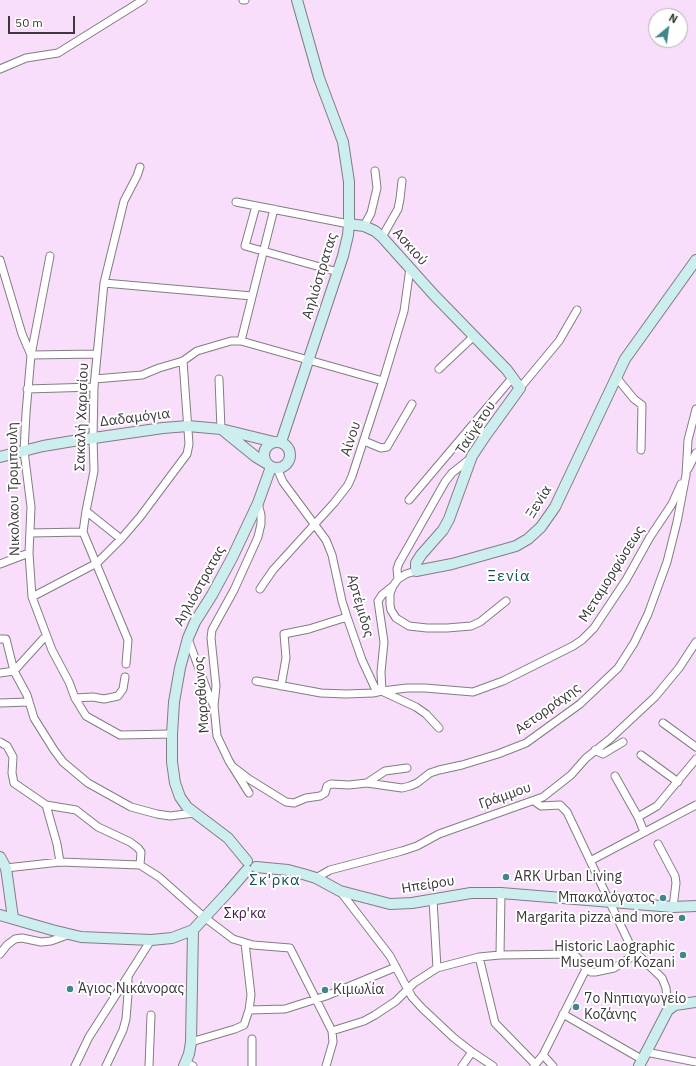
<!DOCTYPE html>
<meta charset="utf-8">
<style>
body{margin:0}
#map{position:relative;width:696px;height:1066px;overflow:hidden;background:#fcf6fc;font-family:"IBM Plex Sans",sans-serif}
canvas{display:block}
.north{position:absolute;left:648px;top:8px;width:40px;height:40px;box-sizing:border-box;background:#fff;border:1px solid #b0afb0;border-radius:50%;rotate:29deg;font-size:11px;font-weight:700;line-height:16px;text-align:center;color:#3a383a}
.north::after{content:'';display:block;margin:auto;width:14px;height:18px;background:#3f888a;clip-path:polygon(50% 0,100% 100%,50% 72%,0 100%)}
.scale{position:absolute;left:8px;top:16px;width:67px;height:18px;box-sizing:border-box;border:2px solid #3a383a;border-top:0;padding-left:5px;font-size:12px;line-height:14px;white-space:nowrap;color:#3a383a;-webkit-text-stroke:3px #fff;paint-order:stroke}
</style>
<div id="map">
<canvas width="696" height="1066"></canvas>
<div class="north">N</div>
<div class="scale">50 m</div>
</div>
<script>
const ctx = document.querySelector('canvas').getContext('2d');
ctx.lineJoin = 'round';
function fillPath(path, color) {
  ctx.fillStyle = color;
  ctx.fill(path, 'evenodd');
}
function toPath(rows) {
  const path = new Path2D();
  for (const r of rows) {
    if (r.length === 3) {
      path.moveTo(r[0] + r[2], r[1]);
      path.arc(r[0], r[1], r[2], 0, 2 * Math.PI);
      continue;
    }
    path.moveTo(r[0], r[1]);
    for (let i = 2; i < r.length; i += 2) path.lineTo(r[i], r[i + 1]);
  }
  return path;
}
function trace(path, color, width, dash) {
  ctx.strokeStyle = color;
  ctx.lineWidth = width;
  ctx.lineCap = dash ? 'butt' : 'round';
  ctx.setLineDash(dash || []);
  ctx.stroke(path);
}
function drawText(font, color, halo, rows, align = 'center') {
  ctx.font = font + ' "IBM Plex Sans",sans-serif';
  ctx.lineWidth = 4;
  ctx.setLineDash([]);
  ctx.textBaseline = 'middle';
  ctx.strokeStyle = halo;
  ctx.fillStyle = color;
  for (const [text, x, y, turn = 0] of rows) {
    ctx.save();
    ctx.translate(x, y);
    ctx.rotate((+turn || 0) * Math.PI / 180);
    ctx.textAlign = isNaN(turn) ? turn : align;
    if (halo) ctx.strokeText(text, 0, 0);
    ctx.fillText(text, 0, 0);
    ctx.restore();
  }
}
fillPath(toPath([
 [0,0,696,0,696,1066,0,1066],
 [656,16,680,16,680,40,656,40]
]), '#f9defc');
const street = toPath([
 [243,0,245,0],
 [0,69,26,58,58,53,143,0],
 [236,202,349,224],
 [256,206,245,246,338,272],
 [364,226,371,213,377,188,375,171],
 [382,237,398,209,400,199,402,181],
 [50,256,31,355,26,413,24,451,31,507,29,553,32,597,52,650,69,682,75,698,86,716,120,735,172,734],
 [0,260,22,334,31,355,97,354],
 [104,283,252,296],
 [241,341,274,209],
 [439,369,474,336],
 [616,377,634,399,642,405,641,450],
 [95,379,142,375,159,368,183,361,197,351,231,341,241,341,383,381],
 [219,379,221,429],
 [520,388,559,341,577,310],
 [27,389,94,387],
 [474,423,486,435],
 [364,441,381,448,387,447,412,404],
 [277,468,283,482,326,540,332,555,342,601,347,617,362,660,375,688,416,707,426,714,439,728],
 [688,469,696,453],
 [409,500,513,377],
 [86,511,121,539],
 [30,533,83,532],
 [0,564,29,553],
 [416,571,406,574,398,579,393,586,390,593,390,605,391,610,396,618,409,626,427,628,447,628,471,626,480,622,506,601],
 [398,579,397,569,399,563,445,482,452,473,471,458],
 [260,589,273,570,334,503,348,485,352,476,383,381,404,311,410,268],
 [32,597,97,563,121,539,140,517,187,454,189,444,183,361],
 [0,639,6,639,14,671,27,695,34,718,54,750,63,762,76,773,88,783,131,807,157,814,170,816,194,813],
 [188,639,208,693,214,706],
 [126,664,128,640,83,532,86,511,94,471,93,438,94,387,104,283,124,201,137,176,140,167],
 [14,671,43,639],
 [0,673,14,671],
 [256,681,321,693,346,694,373,693,382,691,407,688,425,688,473,692,503,681,573,646,582,640,594,628,626,580,650,537,672,504,681,484],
 [281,686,286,658,284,634,309,629,347,617],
 [382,691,381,672,384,642,378,601,382,595,393,586],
 [75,698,93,697,104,699,118,696,123,689,125,677],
 [0,703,29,702],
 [663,723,696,747],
 [0,742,7,746,13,757,12,773,14,783,46,805,76,810,98,827,130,842,138,848,141,852,140,865],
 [595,750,603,754,623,742],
 [641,755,678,782],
 [232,766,249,779,286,802,294,803,306,798,320,796,325,793,327,786,331,784,349,785,367,783,402,788,410,786,417,783,430,773,439,770,462,765,498,754,526,743,580,704,618,668,634,643,648,614,667,562,677,522,686,475,688,440,696,409],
 [615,776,638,817,644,832],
 [367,783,385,771,407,768],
 [249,793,229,761,217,736,214,706,216,686,211,638,212,630,234,590,258,537,261,524,261,515,258,503],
 [534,801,541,806,560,805,567,812,632,949,662,978,666,988,668,1010],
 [46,805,57,844,60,862],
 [638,817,657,806,696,759],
 [658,844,675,876,676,883,673,907],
 [590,861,696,805],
 [6,868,60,862,140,865,159,877,204,917,233,939,253,945,290,948,332,1031,333,1042,326,1066],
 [316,878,330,870,402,851,417,846,439,834,543,797,571,775,586,758,610,739,655,697,679,668,696,642],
 [340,891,390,956,407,988,412,997,422,1008,454,1038,472,1052,493,1066],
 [433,900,437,968],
 [0,954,7,945,15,939,22,938,41,942,51,941,70,934],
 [500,955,501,893],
 [479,957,495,1023,535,1064],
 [249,1010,285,1009,326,996,396,967],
 [563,1014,643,1060],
 [332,1031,364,1021,375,1015,396,1001,414,983,437,968,479,957,500,955,573,954,577,957,586,969,591,972,595,972,614,968,636,954],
 [191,1042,235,1029,244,1025,249,1010,251,995,245,943],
 [646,1052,696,1062],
 [543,1055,553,1066],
 [185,1062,193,1066],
 [75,1066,89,1037,151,940],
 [106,1066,123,1030,126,1019,128,994,128,977],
 [149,1066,151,1015],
 [252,1066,252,1039],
 [462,1066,472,1052],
 [534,1066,543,1055,586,969]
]);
const secondary = toPath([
 [349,224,364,226,375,231,382,237,434,295,507,370,520,388,486,435,472,456,449,519,443,530,421,555,416,563,416,571,452,564,516,546,528,539,541,527,555,507,625,359,696,260],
 [224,431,256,457,266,463],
 [277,455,13],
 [281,442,343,256,348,235,349,224,349,182,343,142,319,78,297,0],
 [0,457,43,446,73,441,163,428,188,426,221,429,274,442],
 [0,857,6,868,13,918],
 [247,861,228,838,187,807,180,797,175,783,172,762,172,734,174,702,180,668,188,638,195,622,212,595,232,558,258,503,271,467],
 [256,867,288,870,303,874,316,878,340,891,390,904,412,903,471,893,501,893,673,907,696,906],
 [0,915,52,930,81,937,151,940,172,938,193,930],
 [184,1066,189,1054,191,1042,193,930,229,891,247,870],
 [639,1066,668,1010,675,1005,696,1002]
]);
trace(street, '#827d82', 9);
trace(secondary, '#827d82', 12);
trace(street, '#fff', 7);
trace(secondary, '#cdeeef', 10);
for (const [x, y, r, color] of [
 [506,877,4,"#3f888a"],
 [663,898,4,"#3f888a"],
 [682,918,4,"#3f888a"],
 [683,955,4,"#3f888a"],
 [70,989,4,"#3f888a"],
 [325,990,4,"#3f888a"],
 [576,1007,4,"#3f888a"]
]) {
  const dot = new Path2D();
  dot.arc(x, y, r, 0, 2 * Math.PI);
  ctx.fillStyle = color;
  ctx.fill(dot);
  trace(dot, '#fff', 1.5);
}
drawText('14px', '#3a383a', '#fff', [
 ["Ασκιού",410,247,48],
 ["Αηλιόστρατας",320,276,-73],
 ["Σακαλή Χαρισίου",82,417,-88],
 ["Δαδαμόγια",135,418,-7],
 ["Ταϋγέτου",476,428,-57],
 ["Αίνου",351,439,-72],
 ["Νικολαου Τρομπουλη",14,489,-91],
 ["Ξενία",539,502,-58],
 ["Μεταμορφώσεως",612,574,-58],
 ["Αηλιόστρατας",200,586,-61],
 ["Αρτέμιδος",360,606,74],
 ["Μαραθώνος",202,695,-94],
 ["Αετορράχης",548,709,-36],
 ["Γράμμου",505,796,-19],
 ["Ηπείρου",428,885,-9]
]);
drawText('14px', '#3a383a', '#fff', [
 ["ARK Urban Living",514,877],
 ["Μπακαλόγατος",655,898,"right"],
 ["Margarita pizza and more",674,918,"right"],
 ["Historic Laographic",675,947,"right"],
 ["Museum of Kozani",675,963,"right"],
 ["Άγιος Νικάνορας",78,989],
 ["Κιμωλία",333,990],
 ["7ο Νηπιαγωγείο",584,999],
 ["Κοζάνης",584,1015]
], 'left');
drawText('14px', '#481a4e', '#fff', [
 ["Σκρ'κα",245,914]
]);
ctx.letterSpacing = '1px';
drawText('15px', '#155254', '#fff', [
 ["Ξενία",509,577],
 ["Σκ'ρκα",275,881]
]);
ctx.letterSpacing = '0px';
</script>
